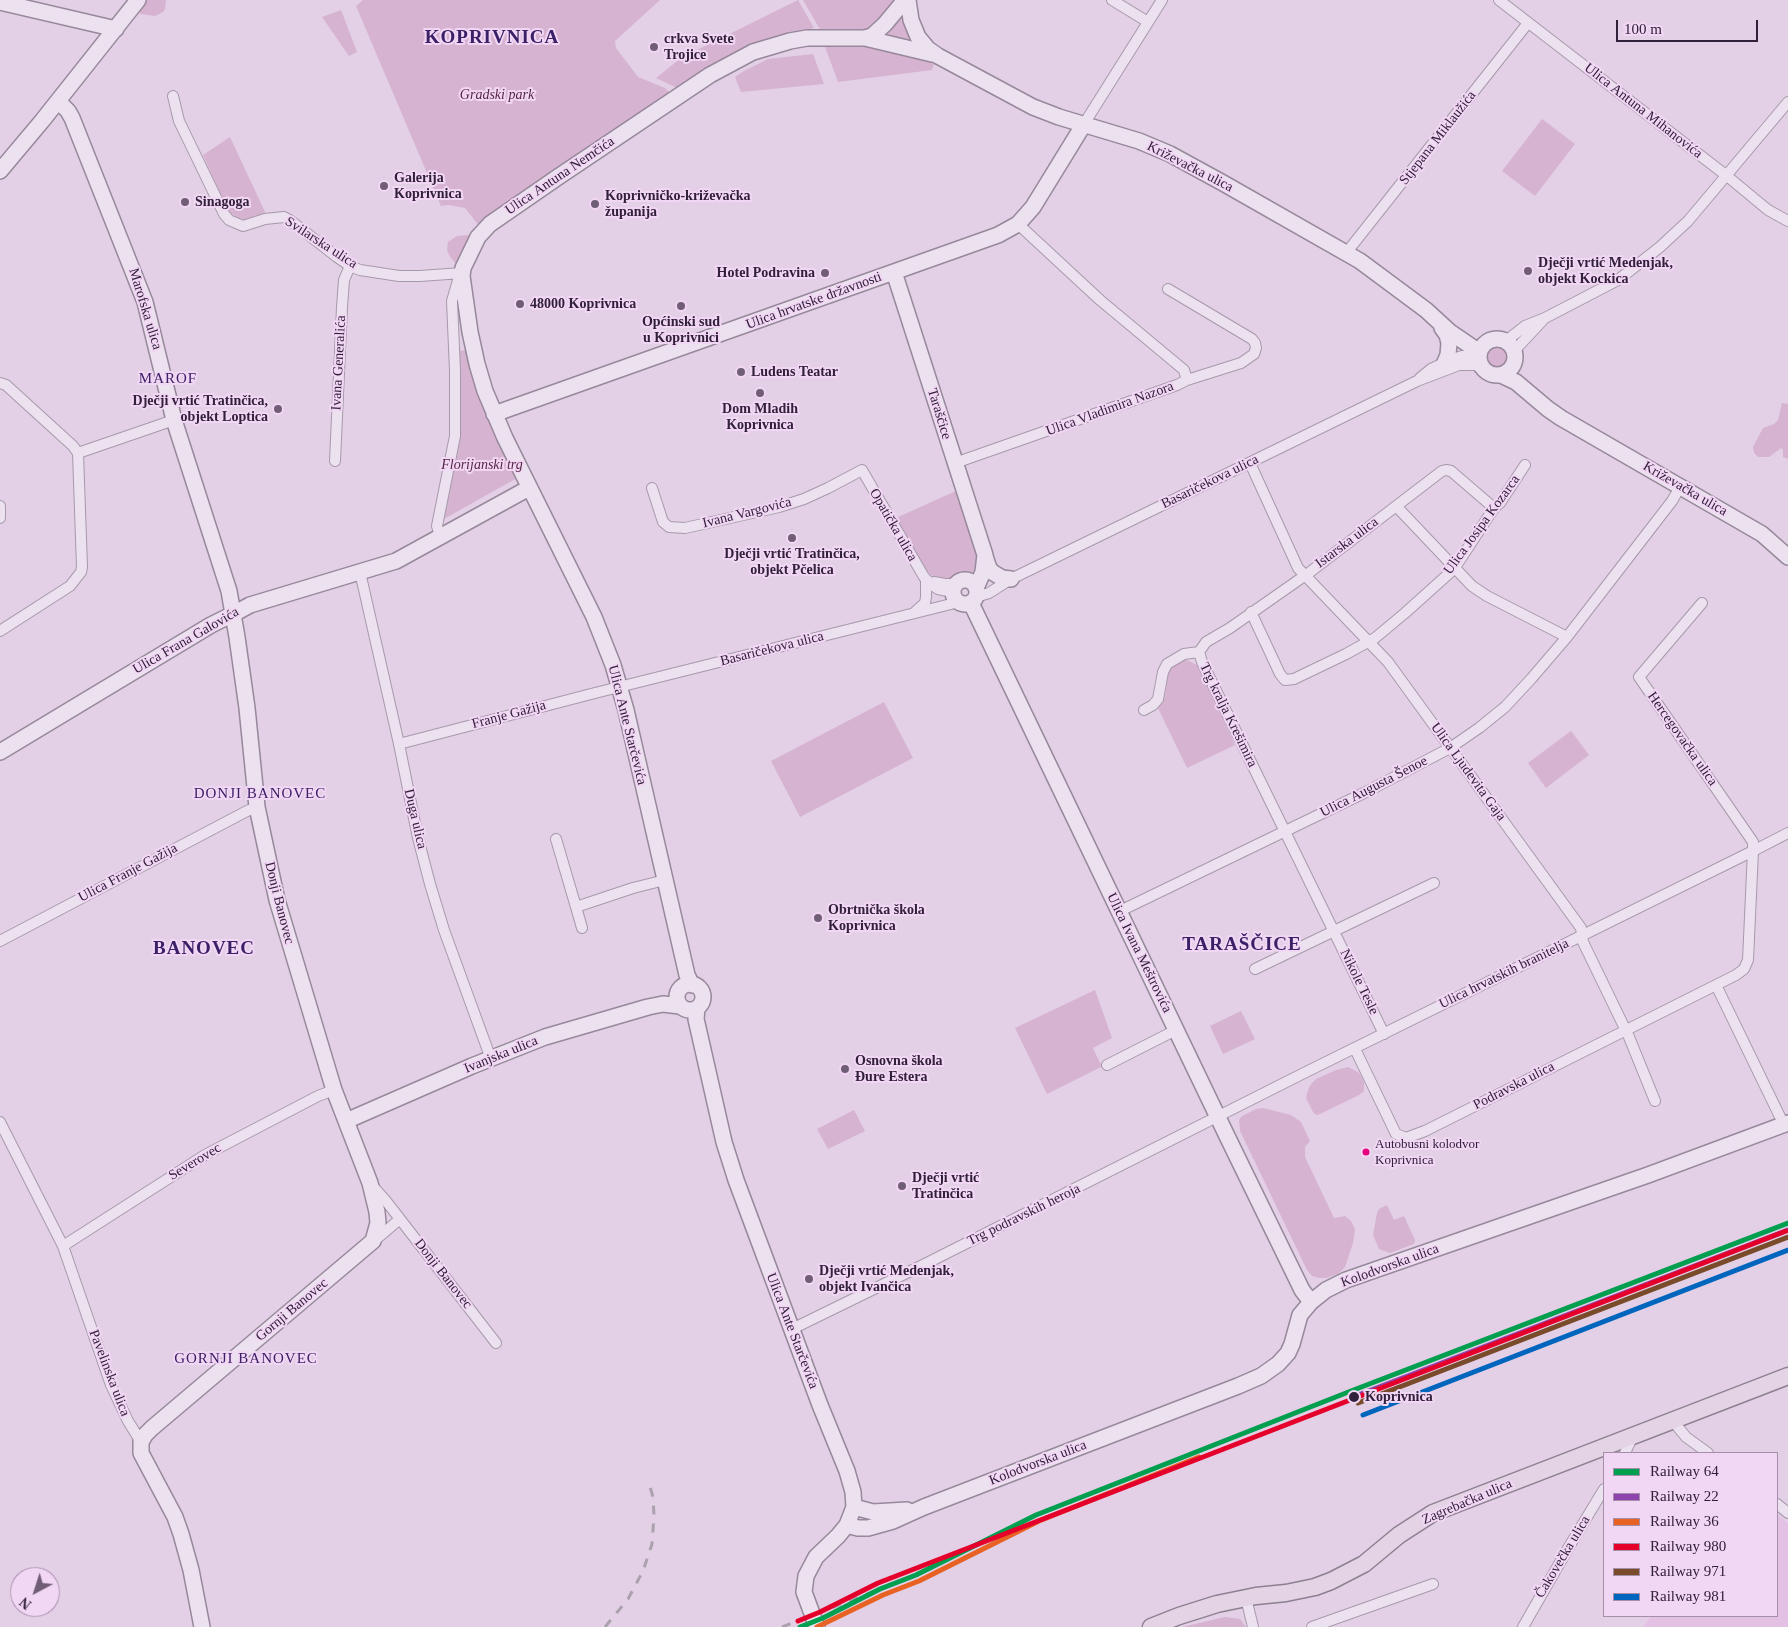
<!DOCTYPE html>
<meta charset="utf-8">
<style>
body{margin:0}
#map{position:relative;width:1788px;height:1627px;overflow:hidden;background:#e3d0e6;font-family:"Times New Roman",serif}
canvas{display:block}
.legend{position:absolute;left:1603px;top:1452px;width:175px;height:165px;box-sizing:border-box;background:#f2d7f5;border:1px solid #a58eaa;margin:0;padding:6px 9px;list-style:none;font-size:15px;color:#31203a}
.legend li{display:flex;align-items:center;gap:10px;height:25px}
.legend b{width:25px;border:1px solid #a58eaa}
.north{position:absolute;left:10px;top:1567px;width:50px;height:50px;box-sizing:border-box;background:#f2d7f5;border:1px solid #a58eaa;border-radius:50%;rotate:220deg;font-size:14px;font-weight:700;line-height:20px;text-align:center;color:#31203a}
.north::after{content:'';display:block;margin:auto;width:18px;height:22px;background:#6f5e76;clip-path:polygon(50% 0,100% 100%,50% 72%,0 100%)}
.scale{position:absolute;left:1616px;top:20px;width:142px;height:22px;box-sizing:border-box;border:2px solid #31203a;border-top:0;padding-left:6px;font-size:15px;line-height:18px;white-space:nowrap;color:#31203a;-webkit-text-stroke:4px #f2d7f5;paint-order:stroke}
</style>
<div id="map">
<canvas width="1788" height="1627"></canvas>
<ul class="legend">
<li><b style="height:6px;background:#029f50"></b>Railway 64</li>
<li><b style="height:6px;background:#8e44ad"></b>Railway 22</li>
<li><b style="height:6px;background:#e86223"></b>Railway 36</li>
<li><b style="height:6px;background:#e4002b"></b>Railway 980</li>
<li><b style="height:6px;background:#7a4b2a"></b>Railway 971</li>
<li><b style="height:6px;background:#0065bd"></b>Railway 981</li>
</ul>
<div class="north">N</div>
<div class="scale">100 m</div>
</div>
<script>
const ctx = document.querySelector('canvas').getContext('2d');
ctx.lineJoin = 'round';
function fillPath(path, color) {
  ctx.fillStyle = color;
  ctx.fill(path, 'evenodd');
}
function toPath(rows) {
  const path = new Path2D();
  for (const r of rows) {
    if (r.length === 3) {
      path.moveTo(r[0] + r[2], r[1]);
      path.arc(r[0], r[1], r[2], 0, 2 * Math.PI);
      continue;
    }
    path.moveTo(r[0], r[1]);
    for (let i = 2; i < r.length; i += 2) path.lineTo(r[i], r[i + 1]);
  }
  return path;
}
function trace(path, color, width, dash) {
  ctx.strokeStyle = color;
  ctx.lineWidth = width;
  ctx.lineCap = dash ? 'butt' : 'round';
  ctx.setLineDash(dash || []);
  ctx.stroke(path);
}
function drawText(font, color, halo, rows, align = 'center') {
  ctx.font = font + ' "Times New Roman",serif';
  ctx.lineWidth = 4;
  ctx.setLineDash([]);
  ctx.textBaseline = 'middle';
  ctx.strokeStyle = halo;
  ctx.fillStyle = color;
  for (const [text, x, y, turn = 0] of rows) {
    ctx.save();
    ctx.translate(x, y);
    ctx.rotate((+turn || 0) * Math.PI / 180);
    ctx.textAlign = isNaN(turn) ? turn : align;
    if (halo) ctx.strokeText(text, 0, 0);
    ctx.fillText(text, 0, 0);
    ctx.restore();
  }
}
fillPath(toPath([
 [1777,1514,1788,1523,1788,1627,1643,1627,1651,1616,1777,1616]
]), '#e3c1e4');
fillPath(toPath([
 [145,0,166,0,165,9,163,12,155,16,140,14,140,8],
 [363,0,660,0,615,41,616,48,638,77,665,88,671,94,480,227,465,208,448,205,441,206,356,6],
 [798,0,814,28,744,47,697,74,677,88,656,78,681,58],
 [803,0,897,0,882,22,863,33,822,33],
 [341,10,357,52,349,56,322,17],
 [898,18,900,18,903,20,916,44,886,36],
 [824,44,876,46,935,60,932,70,838,82],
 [813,54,824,84,741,92,735,77,742,72,768,59],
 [1542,119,1575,144,1535,196,1502,171],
 [230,137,266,214,246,220,239,218,230,213,224,203,203,155],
 [469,235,472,236,459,263,455,263,449,255,447,250,448,242,457,236],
 [1497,357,13],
 [467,350,517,478,444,519,460,434,459,351],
 [1782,403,1788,404,1788,459,1783,457,1783,450,1781,448,1769,457,1758,457,1754,453,1753,447,1756,441,1763,428,1774,424,1778,420],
 [958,490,978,553,976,567,970,576,964,575,958,577,953,582,944,580,931,575,921,565,896,518],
 [1187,660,1199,666,1235,745,1187,768,1158,708,1165,697,1168,672,1171,666,1179,661],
 [884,702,913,758,800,817,771,761],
 [1571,731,1589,755,1546,788,1528,763],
 [1095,990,1112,1038,1093,1048,1100,1063,1105,1065,1047,1094,1015,1028],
 [1241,1011,1255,1039,1223,1054,1210,1026],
 [1348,1067,1358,1072,1361,1076,1364,1082,1364,1091,1359,1095,1320,1114,1316,1115,1313,1112,1306,1098,1308,1090,1311,1084,1316,1079,1336,1070],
 [1263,1108,1291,1115,1301,1122,1310,1141,1305,1147,1305,1157,1334,1218,1345,1216,1351,1221,1355,1229,1353,1243,1345,1267,1338,1274,1326,1278,1319,1278,1312,1276,1307,1270,1240,1131,1239,1120,1242,1116,1256,1109],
 [854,1110,865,1131,828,1149,817,1129],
 [1387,1205,1394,1220,1404,1216,1415,1240,1414,1244,1390,1253,1379,1249,1373,1235,1377,1213,1379,1209],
 [1225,1617,1240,1619,1246,1627,1182,1627]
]), '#d6b3d0');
const street = toPath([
 [1112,0,1148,22],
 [1499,0,1727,176,1768,210,1788,221],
 [173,96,179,121,224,214,229,220,243,226,265,219,284,217,291,221,337,257,350,266,360,270,399,276,420,276,462,273],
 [1084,124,1162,0],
 [1347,252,1528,23],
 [1168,289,1252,339,1255,343,1256,348,1254,354,1241,363,1187,380],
 [1506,341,1525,326,1545,318,1618,280,1660,247,1688,221,1788,102],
 [1514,351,1543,320],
 [1420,378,1431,369,1450,360,1462,356,1478,355],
 [0,383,6,385,73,446,78,453],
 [78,453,174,420],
 [335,461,342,307,344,280,350,266],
 [955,463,1177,385,1187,380,1184,370,1100,300,1018,224],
 [1250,463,1298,568,1388,662,1581,928,1583,942,1629,1037,1655,1101],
 [652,488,663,522,669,527,685,528,779,507,804,499,828,488,862,470,924,577,932,585,938,589,953,592],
 [0,506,0,518],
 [1396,506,1472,586,1487,596,1567,637],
 [440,536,437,526,455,436,455,371,452,301,459,277,461,273],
 [360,572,399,744,418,838,430,884,444,930,491,1059],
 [934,582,945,584,957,584],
 [976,597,989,593,1011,579,1417,381,1459,365,1475,365,1482,368],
 [1702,603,1639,677,1753,842,1753,851,1788,833],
 [915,612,925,603,926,597,926,580],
 [1251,612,1280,674,1285,680,1294,679,1346,654,1375,638,1405,613,1454,569,1494,508,1500,503,1525,465],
 [0,631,70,586,81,572,82,567,78,453],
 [1199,652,1206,642,1230,628,1310,572,1442,471,1446,470,1451,471,1494,508],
 [1144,710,1153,705,1158,699,1163,672,1167,664,1184,654,1199,652,1202,662,1384,1034],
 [399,744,595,693,959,602],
 [556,839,576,907,633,888,665,880],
 [576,907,582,928],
 [1118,912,1364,793,1450,748,1479,728,1505,707,1531,679,1567,637,1672,501,1680,487],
 [0,941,247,811,257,807],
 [1255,969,1434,883],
 [1716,985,1784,1125],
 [1107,1065,1176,1030],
 [0,1122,63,1246,111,1385,128,1421,141,1442],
 [371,1184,386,1201,496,1343],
 [374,1241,400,1219],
 [63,1246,205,1155,318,1096,334,1090],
 [792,1329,927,1263,1304,1073,1753,851,1748,960,1744,969,1736,975,1425,1131,1406,1138,1396,1134,1355,1049],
 [1673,1421,1686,1437,1708,1453],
 [1625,1453,1632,1438],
 [1777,1504,1788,1513],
 [1246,1598,1253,1627],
 [1312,1627,1433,1584],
 [1523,1627,1570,1545,1604,1489]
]);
const secondary = toPath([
 [908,0,911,20,918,37,928,49,938,56,1033,107,1059,117,1139,141,1170,154,1223,183,1360,261,1426,310,1450,332,1472,347,1478,355],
 [0,2,116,29],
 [865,38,932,54],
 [58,101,68,111,72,118,145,302,174,420,229,591,237,637,247,708,257,807,277,900,334,1090,370,1183,377,1212,378,1223,373,1241,152,1428,145,1435,141,1442,141,1453,175,1517,181,1534,191,1570,202,1627],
 [0,171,42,121,138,0],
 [894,272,985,555,983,572,976,588],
 [1442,328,1447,335,1449,343,1448,355,1445,362],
 [1497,357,18],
 [1501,375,1516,382,1548,409,1561,418,1762,534,1788,557],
 [494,414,998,235,1018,224,1033,207,1084,124],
 [985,556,989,568,992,572,1002,578,1011,579],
 [965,592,12],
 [971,603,1226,1134,1302,1290,1311,1302],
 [0,752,211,625,239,611,250,605,396,561,529,488],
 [690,997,13],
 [692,985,687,975,626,710,613,665,594,617,505,438,485,391,477,364,470,332,462,276,463,268,478,237,490,224,558,177,710,75,753,52,790,41,807,38,865,38,872,36,885,24,905,0],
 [697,1008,696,1019,724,1142,736,1180,820,1405,847,1471,853,1492,854,1507,847,1525,838,1536,816,1557,806,1576,804,1592,817,1627],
 [346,1121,472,1066,545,1037,648,1007,663,1004,680,1006],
 [854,1507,873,1512,907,1510],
 [847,1525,858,1528,868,1528,893,1521,924,1507,1238,1386,1261,1376,1278,1364,1288,1353,1292,1344,1300,1315,1311,1302,1326,1290,1346,1280,1648,1175,1788,1123]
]);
const primary = toPath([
 [1151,1627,1179,1616,1217,1604,1256,1596,1286,1593,1315,1587,1331,1581,1364,1564,1399,1535,1433,1513,1788,1376]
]);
trace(street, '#a799ab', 12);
trace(secondary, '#97889b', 18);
trace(primary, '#8d8091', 19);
trace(street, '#ece1ee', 10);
trace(secondary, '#ece1ee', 15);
trace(primary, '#e3d3e5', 16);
trace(toPath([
 [605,1627,628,1599,643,1571,652,1544,654,1516,653,1497,648,1480],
 [782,1627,880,1589]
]), '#aba1ad', 3, [9, 9]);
trace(toPath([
 [800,1627,823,1618,880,1589,916,1575,1036,1515,1351,1391,1788,1223]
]), '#029f50', 5);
trace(toPath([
 [1353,1397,1788,1230]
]), '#8e44ad', 5);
trace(toPath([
 [817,1627,883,1595,919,1581,1039,1521,1199,1457]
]), '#e86223', 5);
trace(toPath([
 [798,1621,820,1612,878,1583,1786,1231]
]), '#e4002b', 5);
trace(toPath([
 [1358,1403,1788,1237]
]), '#7a4b2a', 5);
trace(toPath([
 [1363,1415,1788,1250]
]), '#0065bd', 5);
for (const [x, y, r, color] of [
 [654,47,5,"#6f5e76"],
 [384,186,5,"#6f5e76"],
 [185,202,5,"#6f5e76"],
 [595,204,5,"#6f5e76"],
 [1528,271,5,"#6f5e76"],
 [825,273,5,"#6f5e76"],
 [520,304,5,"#6f5e76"],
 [681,306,5,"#6f5e76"],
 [741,372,5,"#6f5e76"],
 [760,393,5,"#6f5e76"],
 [278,409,5,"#6f5e76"],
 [792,538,5,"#6f5e76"],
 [818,918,5,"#6f5e76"],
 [845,1069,5,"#6f5e76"],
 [1366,1152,4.5,"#e5007d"],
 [902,1186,5,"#6f5e76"],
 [809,1279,5,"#6f5e76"],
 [1354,1397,6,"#31203a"]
]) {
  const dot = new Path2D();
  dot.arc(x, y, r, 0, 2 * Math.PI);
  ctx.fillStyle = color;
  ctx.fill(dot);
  trace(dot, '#f2d7f5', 2);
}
drawText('13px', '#31203a', '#f2d7f5', [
 ["Autobusni kolodvor",1375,1145],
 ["Koprivnica",1375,1161]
], 'left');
drawText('bold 14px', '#31203a', '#f2d7f5', [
 ["crkva Svete",664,39],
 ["Trojice",664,55],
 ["Galerija",394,178],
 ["Koprivnica",394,194],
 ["Koprivničko-križevačka",605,196],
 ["županija",605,212],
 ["Sinagoga",195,202],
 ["Dječji vrtić Medenjak,",1538,263],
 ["objekt Kockica",1538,279],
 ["Hotel Podravina",815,273,"right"],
 ["48000 Koprivnica",530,304],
 ["Općinski sud",681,322,"center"],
 ["u Koprivnici",681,338,"center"],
 ["Ludens Teatar",751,372],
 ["Dječji vrtić Tratinčica,",268,401,"right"],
 ["objekt Loptica",268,417,"right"],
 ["Dom Mladih",760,409,"center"],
 ["Koprivnica",760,425,"center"],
 ["Dječji vrtić Tratinčica,",792,554,"center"],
 ["objekt Pčelica",792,570,"center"],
 ["Obrtnička škola",828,910],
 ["Koprivnica",828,926],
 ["Osnovna škola",855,1061],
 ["Đure Estera",855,1077],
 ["Dječji vrtić",912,1178],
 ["Tratinčica",912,1194],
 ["Dječji vrtić Medenjak,",819,1271],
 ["objekt Ivančica",819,1287]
], 'left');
drawText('italic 14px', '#562743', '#f2d7f5', [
 ["Gradski park",497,95],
 ["Florijanski trg",482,465]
]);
drawText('14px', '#31203a', '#f2d7f5', [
 ["Ulica Antuna Mihanovića",1643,111,38],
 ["Stjepana Miklaužića",1438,138,-52],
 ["Križevačka ulica",1190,167,27],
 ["Ulica Antuna Nemčića",560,176,-34],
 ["Svilarska ulica",321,243,33],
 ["Ulica hrvatske državnosti",814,301,-20],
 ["Marofska ulica",145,309,73],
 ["Ivana Generalića",339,363,-87],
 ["Ulica Vladimira Nazora",1110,409,-20],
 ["Taraščice",939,414,73],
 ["Basaričekova ulica",1210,482,-26],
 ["Križevačka ulica",1685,489,30],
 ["Ivana Vargovića",747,513,-14],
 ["Opatička ulica",893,525,60],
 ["Ulica Josipa Kozarca",1482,525,-54],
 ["Istarska ulica",1347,543,-37],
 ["Ulica Frana Galovića",186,641,-30],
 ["Basaričekova ulica",772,649,-14],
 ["Franje Gažija",509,715,-15],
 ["Trg kralja Krešimira",1228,715,64],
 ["Ulica Ante Starčevića",627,725,76],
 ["Hercegovačka ulica",1682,739,55],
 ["Ulica Ljudevita Gaja",1468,772,54],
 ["Ulica Augusta Šenoe",1374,787,-27],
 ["Duga ulica",415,819,77],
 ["Ulica Franje Gažija",128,873,-28],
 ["Donji Banovec",279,903,76],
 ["Ulica Ivana Meštrovića",1139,953,64],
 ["Ulica hrvatskih branitelja",1504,974,-26],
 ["Nikole Tesle",1359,982,64],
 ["Ivanjska ulica",501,1055,-22],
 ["Podravska ulica",1514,1086,-27],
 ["Severovec",195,1162,-31],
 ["Trg podravskih heroja",1024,1215,-26],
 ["Kolodvorska ulica",1390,1266,-20],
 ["Donji Banovec",443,1274,52],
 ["Gornji Banovec",292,1310,-40],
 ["Ulica Ante Starčevića",792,1331,69],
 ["Pavelinska ulica",109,1373,69],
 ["Kolodvorska ulica",1038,1463,-21],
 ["Zagrebačka ulica",1467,1502,-23],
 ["Čakovečka ulica",1563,1557,-59]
]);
drawText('bold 14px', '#31203a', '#f2d7f5', [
 ["Koprivnica",1365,1397]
], 'left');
ctx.letterSpacing = '1px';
drawText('15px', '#3a2066', '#f2d7f5', [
 ["MAROF",168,379],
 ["DONJI BANOVEC",260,794],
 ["GORNJI BANOVEC",246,1359]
]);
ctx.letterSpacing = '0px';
ctx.letterSpacing = '1px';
drawText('bold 19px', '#3a2066', '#f2d7f5', [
 ["KOPRIVNICA",492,38],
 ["TARAŠČICE",1242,945],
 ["BANOVEC",204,949]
]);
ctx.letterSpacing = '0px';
</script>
